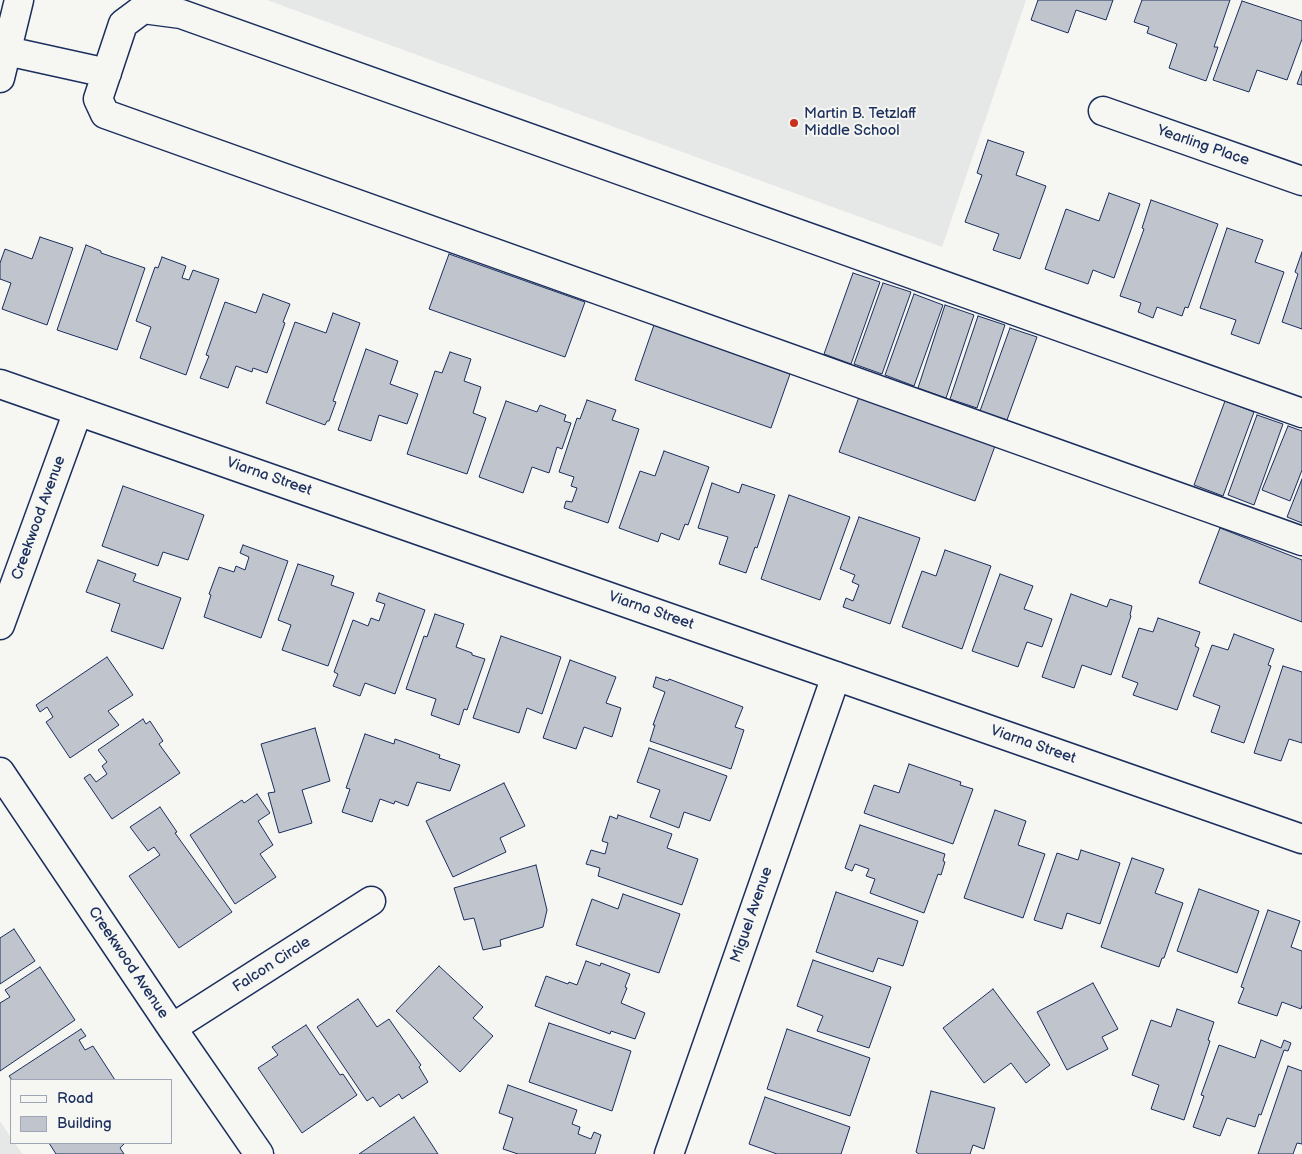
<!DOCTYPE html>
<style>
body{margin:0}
#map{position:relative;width:1302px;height:1154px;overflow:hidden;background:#f6f6f2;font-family:"Balsamiq Sans",sans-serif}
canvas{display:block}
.legend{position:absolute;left:10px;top:1079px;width:162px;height:65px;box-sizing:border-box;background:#f6f6f2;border:1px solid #9ea6b7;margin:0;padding:6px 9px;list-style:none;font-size:15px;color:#1b2f5e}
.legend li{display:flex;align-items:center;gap:10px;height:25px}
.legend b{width:25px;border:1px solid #9ea6b7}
</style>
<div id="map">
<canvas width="1302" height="1154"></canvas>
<ul class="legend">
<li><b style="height:6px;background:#f6f6f2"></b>Road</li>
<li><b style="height:14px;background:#c0c4cd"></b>Building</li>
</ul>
</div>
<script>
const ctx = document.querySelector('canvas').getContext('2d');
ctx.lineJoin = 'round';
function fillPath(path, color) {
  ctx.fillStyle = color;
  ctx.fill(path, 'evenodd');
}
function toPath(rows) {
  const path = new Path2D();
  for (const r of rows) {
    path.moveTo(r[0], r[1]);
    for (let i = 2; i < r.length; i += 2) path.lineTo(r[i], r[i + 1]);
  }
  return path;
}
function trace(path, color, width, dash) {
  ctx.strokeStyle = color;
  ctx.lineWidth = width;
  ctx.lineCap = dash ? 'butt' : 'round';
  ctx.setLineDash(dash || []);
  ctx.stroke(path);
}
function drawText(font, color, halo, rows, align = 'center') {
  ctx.font = font + ' "Balsamiq Sans",sans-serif';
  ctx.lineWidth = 4;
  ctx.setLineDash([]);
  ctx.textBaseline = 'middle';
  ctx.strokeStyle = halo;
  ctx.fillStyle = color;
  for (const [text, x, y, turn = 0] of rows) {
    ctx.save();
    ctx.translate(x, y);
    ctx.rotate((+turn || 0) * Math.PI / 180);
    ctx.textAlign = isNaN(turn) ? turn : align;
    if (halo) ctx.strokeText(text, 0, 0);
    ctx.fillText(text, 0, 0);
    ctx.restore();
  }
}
fillPath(toPath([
 [267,0,1026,0,942,247],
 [0,1121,11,1138,11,1143,15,1143,22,1154,0,1154]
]), '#e6e7e7');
const building = toPath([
 [1038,0,1113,0,1106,20,1076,10,1068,33,1031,20,1038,0],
 [1142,0,1230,0,1214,47,1218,47,1206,81,1169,68,1177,44,1147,33,1149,27,1134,22,1142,0],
 [1242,1,1302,21,1302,39,1287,80,1257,70,1249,92,1213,80,1242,1],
 [1302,71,1302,85,1297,84,1302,71],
 [988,140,1024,152,1016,175,1046,186,1020,259,993,250,999,234,965,222,982,175,977,173,988,140],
 [1109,193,1140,204,1114,278,1093,270,1088,284,1045,269,1066,209,1099,221,1109,193],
 [1151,200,1218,224,1188,308,1185,307,1182,316,1157,307,1153,318,1138,312,1141,303,1120,296,1144,229,1142,228,1151,200],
 [1227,228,1263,240,1255,262,1284,272,1259,344,1231,334,1236,320,1200,308,1227,228],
 [40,237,73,248,47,325,2,309,11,283,0,279,0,263,5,249,32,259,40,237],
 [86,245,101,251,101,253,145,268,117,350,57,330,86,245],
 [1302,252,1302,329,1282,322,1298,274,1295,272,1302,252],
 [449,254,585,302,565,357,429,309,449,254],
 [162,257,186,266,182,278,189,280,193,270,219,279,186,375,140,358,151,327,136,321,155,267,158,268,162,257],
 [853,273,880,282,851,364,824,354,853,273],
 [883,283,911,292,882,374,854,364,883,283],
 [263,294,290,304,283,322,285,323,267,373,253,368,252,372,236,366,228,388,200,378,209,356,206,355,225,302,256,313,263,294],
 [914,294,943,305,914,386,885,375,914,294],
 [945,305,974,315,946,398,918,388,945,305],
 [333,313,360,323,333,401,336,402,329,421,327,421,325,425,266,403,295,322,326,333,333,313],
 [978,316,1005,325,977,408,950,399,978,316],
 [654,325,790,374,771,428,635,380,654,325],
 [1010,328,1037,337,1007,420,980,411,1010,328],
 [366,349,398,361,390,384,418,394,407,424,379,415,371,441,338,430,366,349],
 [450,352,471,359,464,381,481,387,473,413,486,418,467,474,407,454,435,371,442,373,450,352],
 [859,397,995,446,975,501,839,452,859,397],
 [587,400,616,410,612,420,639,429,608,523,564,508,566,501,572,502,577,488,571,486,574,477,559,472,577,418,580,419,587,400],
 [506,401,537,412,540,405,566,415,564,421,571,423,562,449,557,447,549,473,532,467,523,493,479,477,506,401],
 [1225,401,1254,412,1223,496,1194,485,1225,401],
 [1257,415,1283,424,1254,505,1228,495,1257,415],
 [1288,426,1302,431,1302,470,1290,501,1262,490,1288,426],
 [664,451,709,467,688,525,685,524,679,540,661,533,658,542,619,528,640,471,655,476,664,451],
 [1302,479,1302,523,1287,517,1302,479],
 [712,483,739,493,742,484,775,495,757,548,755,547,746,573,719,564,728,537,698,528,712,483],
 [123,486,204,515,188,560,163,552,158,566,102,546,123,486],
 [789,495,850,517,820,600,761,579,789,495],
 [859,517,920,538,890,624,843,607,846,598,853,601,859,585,852,582,855,575,840,569,859,517],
 [1220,528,1302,560,1302,622,1199,583,1220,528],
 [243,545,288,561,261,638,204,617,211,595,209,594,219,567,234,572,236,566,245,570,249,557,240,553,243,545],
 [945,550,991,566,962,649,902,627,922,571,936,576,945,550],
 [98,560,136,574,133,581,181,598,163,649,111,631,120,604,86,592,98,560],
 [298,564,334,576,331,585,354,593,328,666,282,650,291,625,278,620,298,564],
 [1000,574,1033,586,1024,609,1052,619,1042,647,1027,642,1018,667,972,651,1000,574],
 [379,593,425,610,395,694,365,683,360,696,333,686,338,674,334,672,353,620,368,626,371,618,379,621,385,604,376,601,379,593],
 [1071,594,1107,607,1110,599,1132,606,1130,615,1131,616,1111,675,1082,665,1074,688,1042,677,1071,594],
 [435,614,464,624,456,647,472,653,472,655,485,659,467,710,464,709,459,725,431,715,436,699,406,689,424,636,427,637,435,614],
 [1158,618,1200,632,1195,646,1199,648,1177,710,1133,695,1138,683,1122,677,1139,628,1153,632,1158,618],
 [1234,634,1274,649,1268,665,1271,666,1244,743,1211,732,1220,706,1193,696,1212,645,1228,650,1234,634],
 [501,636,561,657,542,714,527,708,519,733,473,718,501,636],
 [107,657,133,695,108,711,119,725,70,758,46,722,53,717,47,707,40,712,36,705,107,657],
 [570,660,616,677,606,703,621,708,612,737,584,727,576,749,543,738,570,660],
 [1283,666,1302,672,1302,743,1289,739,1281,761,1254,753,1283,666],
 [656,677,668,681,669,679,743,707,735,727,744,730,731,769,650,741,655,725,653,725,665,692,653,687,656,677],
 [143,719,146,724,150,721,163,741,159,744,180,773,112,819,84,778,90,774,96,782,107,774,102,766,107,762,98,750,143,719],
 [315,728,330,781,302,790,312,823,279,833,268,793,275,792,261,744,315,728],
 [365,734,394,744,395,739,440,755,439,758,460,765,450,791,417,782,408,806,395,801,394,804,380,799,372,822,342,812,350,789,346,788,365,734],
 [649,748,727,776,710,821,684,812,679,828,650,817,660,790,637,782,649,748],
 [909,764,961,782,960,785,973,789,953,844,864,813,874,785,899,793,909,764],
 [504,783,525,826,500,838,506,852,453,877,426,821,504,783],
 [257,794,270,813,258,821,273,845,260,854,276,877,235,904,190,835,242,800,244,803,257,794],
 [160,807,177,832,175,833,232,912,179,948,129,876,160,855,154,847,148,851,130,827,160,807],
 [995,810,1026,821,1018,845,1045,854,1023,918,964,898,995,810],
 [618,815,672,834,667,848,698,859,682,905,598,876,600,868,586,864,591,850,605,854,608,843,602,841,610,816,617,819,618,815],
 [860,825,945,854,943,861,945,862,941,875,938,874,924,913,870,893,875,879,866,876,869,869,855,864,852,871,845,868,860,825],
 [1081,850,1120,863,1100,924,1067,913,1062,929,1034,920,1057,853,1078,860,1081,850],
 [1132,858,1164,869,1155,893,1183,903,1164,958,1162,958,1159,967,1101,947,1132,858],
 [536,865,547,910,543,927,500,940,501,946,483,950,474,918,464,920,454,888,536,865],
 [1199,889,1259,911,1237,973,1177,951,1199,889],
 [836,892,918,921,903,966,878,958,873,972,816,952,836,892],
 [623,894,680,914,659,973,576,945,592,899,618,909,623,894],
 [1268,910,1300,921,1291,947,1302,951,1302,1005,1301,1009,1282,1002,1277,1016,1238,1003,1244,988,1241,987,1268,910],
 [14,929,35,961,0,984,0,938,14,929],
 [813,960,891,987,869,1048,817,1031,823,1016,797,1006,813,960],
 [586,961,600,966,601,963,630,974,625,987,627,988,621,1003,645,1013,635,1039,611,1031,610,1034,535,1006,546,976,568,984,569,982,577,985,586,961],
 [439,966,483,1007,473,1018,493,1036,460,1072,396,1011,439,966],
 [40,967,75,1020,0,1071,0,1003,10,997,5,990,40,967],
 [1093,983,1118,1029,1102,1037,1108,1049,1067,1070,1037,1012,1093,983],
 [993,989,1050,1065,1026,1083,1011,1063,984,1083,943,1028,993,989],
 [358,999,377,1027,389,1019,421,1065,419,1067,428,1082,402,1099,399,1094,380,1107,373,1097,367,1101,317,1027,358,999],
 [1177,1009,1214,1022,1208,1040,1210,1041,1184,1120,1151,1109,1159,1085,1132,1075,1151,1020,1171,1027,1177,1009],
 [549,1023,631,1051,612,1111,529,1082,549,1023],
 [306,1025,340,1075,343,1074,357,1095,302,1133,258,1068,278,1055,272,1047,306,1025],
 [81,1029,86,1036,79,1040,85,1050,93,1046,115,1080,12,1080,9,1076,81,1029],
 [787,1029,870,1058,850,1116,767,1089,787,1029],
 [1261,1040,1281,1048,1284,1040,1291,1043,1288,1051,1284,1050,1261,1115,1259,1114,1255,1127,1227,1118,1220,1136,1193,1127,1204,1096,1201,1095,1219,1045,1255,1058,1261,1040],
 [1288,1066,1302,1071,1302,1144,1297,1143,1293,1154,1258,1154,1288,1066],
 [508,1085,577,1110,572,1124,580,1127,578,1134,591,1139,594,1132,601,1135,595,1154,518,1154,503,1149,513,1118,499,1113,508,1085],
 [931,1091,995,1108,984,1149,973,1145,970,1154,919,1154,916,1152,931,1091],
 [765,1097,850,1127,841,1154,777,1154,749,1144,765,1097],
 [414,1117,438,1154,359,1154,414,1117],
 [49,1143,125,1143,120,1148,124,1154,56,1154,49,1143]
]);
fillPath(building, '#c0c4cd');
trace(building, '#1b2f5e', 1);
const minor = toPath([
 [7,51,107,73],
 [0,78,19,0],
 [1103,111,1302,181],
 [0,384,1302,839],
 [1302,413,181,14,143,9,123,24,98,99,105,114,1302,541],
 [0,625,78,411],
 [0,772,172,1028,259,1154],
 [172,1028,371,901],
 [669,1154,836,676]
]);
trace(minor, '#1b2f5e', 31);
trace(minor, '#f6f6f2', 28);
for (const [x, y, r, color] of [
 [794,123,5,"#c8321e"]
]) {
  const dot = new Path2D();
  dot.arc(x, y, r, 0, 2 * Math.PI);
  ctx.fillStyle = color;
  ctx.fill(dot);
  trace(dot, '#f6f6f2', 2);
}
drawText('15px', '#1b2f5e', '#f6f6f2', [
 ["Martin B. Tetzlaff",804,114],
 ["Middle School",804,131]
], 'left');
drawText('15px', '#1b2f5e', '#f6f6f2', [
 ["Yearling Place",1203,146,19],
 ["Viarna Street",269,477,19],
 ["Creekwood Avenue",39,518,-70],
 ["Viarna Street",651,611,19],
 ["Viarna Street",1033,745,19],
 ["Miguel Avenue",752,915,-71],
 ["Creekwood Avenue",128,963,56],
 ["Falcon Circle",272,965,-33]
]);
</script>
